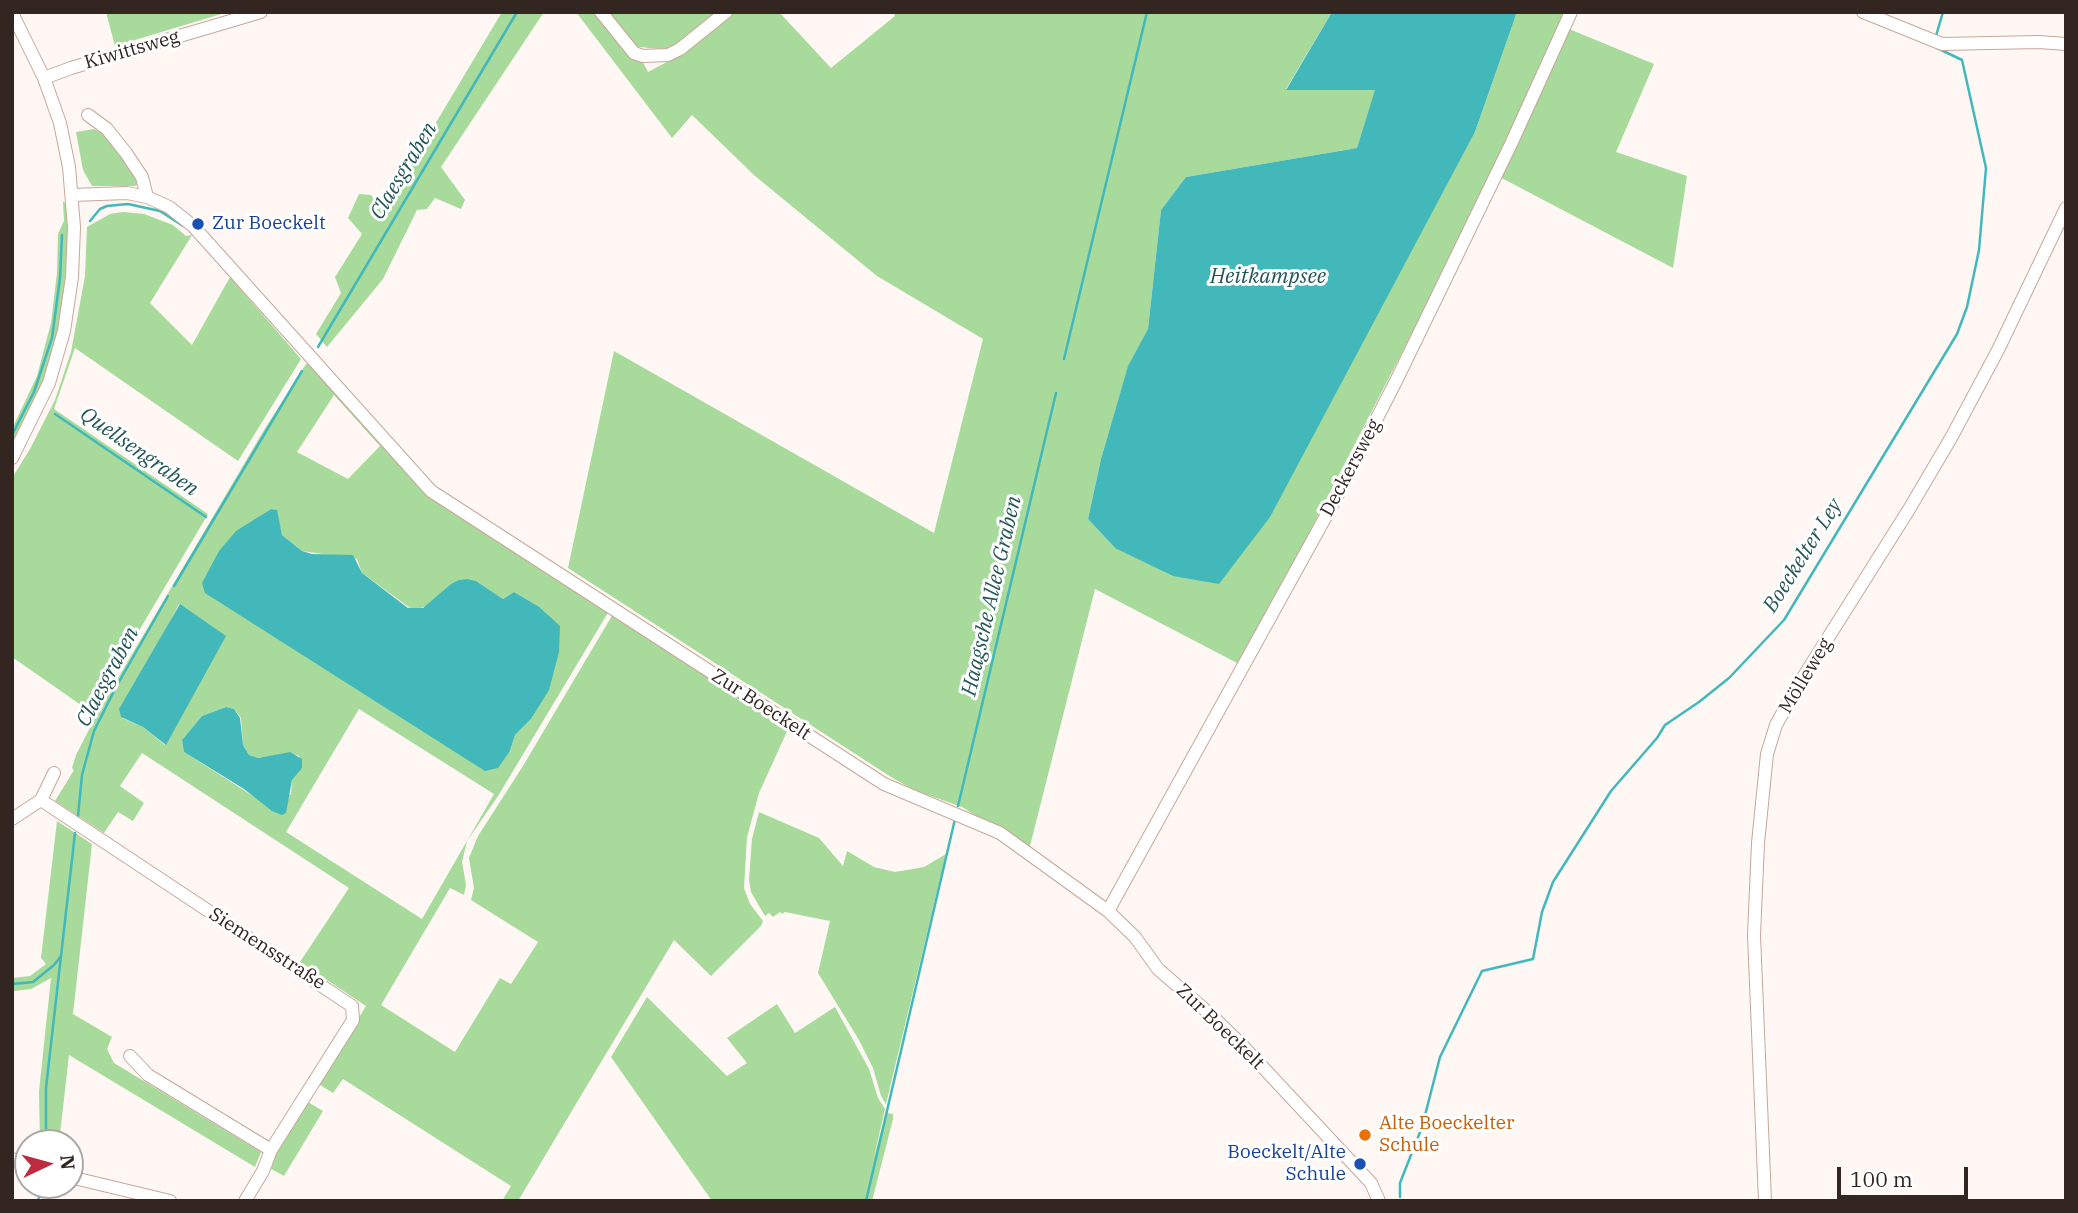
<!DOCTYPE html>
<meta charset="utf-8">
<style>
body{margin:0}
#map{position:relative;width:2078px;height:1213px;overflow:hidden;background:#fef7f4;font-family:"IBM Plex Serif",serif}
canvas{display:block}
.frame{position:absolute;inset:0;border:14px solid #332621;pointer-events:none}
.north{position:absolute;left:14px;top:1129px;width:70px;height:70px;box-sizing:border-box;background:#fff;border:2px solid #ada8a6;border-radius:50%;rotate:85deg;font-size:19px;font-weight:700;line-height:28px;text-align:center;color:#332621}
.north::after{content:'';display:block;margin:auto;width:24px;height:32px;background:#bd2c3e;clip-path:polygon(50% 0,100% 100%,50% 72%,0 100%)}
.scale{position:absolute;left:1837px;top:1167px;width:131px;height:32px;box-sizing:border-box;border:4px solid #332621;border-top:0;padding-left:9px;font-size:21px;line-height:24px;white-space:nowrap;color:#332621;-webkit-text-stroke:5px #fff;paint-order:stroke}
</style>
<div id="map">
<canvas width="2078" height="1213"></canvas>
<div class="frame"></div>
<div class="north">N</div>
<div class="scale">100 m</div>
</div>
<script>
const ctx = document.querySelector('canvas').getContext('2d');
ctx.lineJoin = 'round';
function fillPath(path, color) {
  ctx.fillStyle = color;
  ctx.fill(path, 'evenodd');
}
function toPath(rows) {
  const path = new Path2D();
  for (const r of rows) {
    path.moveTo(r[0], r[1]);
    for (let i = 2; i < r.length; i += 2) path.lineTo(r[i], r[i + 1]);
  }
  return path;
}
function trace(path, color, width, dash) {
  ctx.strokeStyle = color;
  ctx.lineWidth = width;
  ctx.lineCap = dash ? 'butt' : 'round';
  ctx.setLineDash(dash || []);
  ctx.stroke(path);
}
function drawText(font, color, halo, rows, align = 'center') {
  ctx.font = font + ' "IBM Plex Serif",serif';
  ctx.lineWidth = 6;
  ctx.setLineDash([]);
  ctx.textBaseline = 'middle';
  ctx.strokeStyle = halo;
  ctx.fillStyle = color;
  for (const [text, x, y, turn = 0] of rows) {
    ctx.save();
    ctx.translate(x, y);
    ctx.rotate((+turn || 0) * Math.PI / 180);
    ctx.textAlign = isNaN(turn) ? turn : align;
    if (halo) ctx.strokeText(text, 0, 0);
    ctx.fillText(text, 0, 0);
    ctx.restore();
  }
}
fillPath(toPath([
 [106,12,228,12,115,46],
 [502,12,544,12,441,167,465,200,461,209,435,198,427,209,417,210,383,279,327,347,316,334,341,293,335,277,362,234,348,218,359,194,371,195,378,205,385,208],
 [576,12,598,12,644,64,648,72,665,63,729,12,779,12,831,68,895,16,893,12,1332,12,1286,89,1376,89,1357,148,1186,177,1161,210,1148,329,1128,367,1101,459,1088,519,1115,548,1383,303,1475,132,1517,12,1576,12,1569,29,1654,64,1616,152,1687,176,1673,268,1494,174,1241,665,1095,589,1029,850,962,807,914,790,891,777,568,568,614,351,934,533,983,339,877,276,755,176,692,115,672,138],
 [603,12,726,12,677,47,660,49,630,46],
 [94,129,108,137,139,184,135,186,92,186,83,170,76,132],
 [63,201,66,204,68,249,60,326,46,378,12,449,12,429,37,376,51,323,57,273,58,234,64,221],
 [123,212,144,214,173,225,186,236,192,235,150,303,192,345,230,277,301,359,238,461,75,348,54,409,208,514,91,712,12,657,12,478,30,449,55,400,71,352,85,276,87,227,110,214],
 [306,364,309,364,417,481,419,488,424,489,609,611,498,796,467,841,462,862,466,885,464,895,450,888,381,1005,455,1052,500,978,511,984,538,942,471,900,474,888,469,858,478,836,523,766,613,614,789,727,759,793,747,837,744,888,750,904,763,921,761,926,711,976,674,940,518,1201,502,1201,511,1186,343,1079,333,1093,317,1083,332,1062,366,1006,300,962,349,888,142,753,120,786,144,803,133,821,118,812,104,833,55,801,74,770,72,768,76,755,98,712,264,430],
 [334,395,380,446,348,479,297,452],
 [271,509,276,510,282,535,302,551,357,559,362,573,413,610,428,606,451,584,468,579,476,581,503,599,514,592,538,606,538,707,531,719,515,735,510,752,236,532],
 [179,604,225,636,165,745,143,727,122,718],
 [226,707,234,709,241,718,243,745,249,755,257,758,290,753,299,756,302,763,292,780,291,794,267,805,184,752,182,740,202,716],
 [359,709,494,794,422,919,286,832],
 [759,812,819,838,843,866,847,851,874,867,895,872,924,867,946,854,886,1104,881,1096,873,1068,859,1040,818,973,830,921,785,912,782,914,780,912,773,917,769,913,765,916,751,892,749,879,752,839],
 [57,821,92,844,73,1014,112,1037,107,1049,114,1063,261,1152,255,1167,69,1055,59,1143,40,1143,39,1091,51,978,31,989,15,991,12,991,12,978,30,976,46,964,41,958],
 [647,997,727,1076,747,1063,727,1038,777,1004,795,1033,835,1007,869,1069,878,1098,885,1109,873,1161,886,1113,893,1114,893,1119,872,1201,712,1201,611,1057],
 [306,1101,323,1111,284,1176,268,1167]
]), '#a7da9b');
fillPath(toPath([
 [1332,12,1517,12,1475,132,1270,517,1219,584,1173,576,1115,548,1088,519,1101,459,1128,366,1148,329,1161,210,1186,177,1357,148,1375,90,1286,90],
 [271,509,277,510,282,535,302,551,312,554,353,555,362,573,408,608,423,608,451,584,459,580,468,579,476,581,503,599,514,592,538,606,560,626,559,652,549,690,531,719,515,735,510,751,498,768,485,771,205,593,202,583,219,551,236,531],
 [180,604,226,636,166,745,143,727,121,717,119,709],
 [226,707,234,709,240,718,243,745,249,755,258,758,290,752,302,759,302,768,292,780,286,813,282,815,272,811,244,789,184,752,182,740,202,716]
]), '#42b8bb');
trace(toPath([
 [1936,36,1943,12],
 [90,221,100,209,107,206,128,204,160,211,183,226],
 [318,347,517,12],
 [1064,359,1147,12],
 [55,414,206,517],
 [12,435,34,392,52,338,60,278,62,235],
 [174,586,302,371],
 [958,806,1056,393],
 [78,816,82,775,94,731,116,687,168,596],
 [12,984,33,982,54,965,61,956,75,833],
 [46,1143,46,1088,61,956],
 [1400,1197,1400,1183,1422,1127,1440,1057,1482,971,1533,959,1542,912,1553,882,1611,791,1657,738,1665,725,1699,702,1729,678,1784,620,1957,334,1967,307,1979,250,1986,168,1962,60,1937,48],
 [38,1201,42,1185],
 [866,1201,955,819]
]), '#42b8bb', 2.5);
const minor = toPath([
 [601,12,634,53,643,56,668,55,680,49,726,12],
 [1863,12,1942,44,2039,42,2066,44],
 [12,13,44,78,60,123,69,167,74,227,72,277,64,331,49,383,12,458],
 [44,78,71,68,261,12],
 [88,115,107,129,126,153,142,177,147,197],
 [72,195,127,193,147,197,169,207,193,226,431,491,884,784,1000,833,1108,911,1135,937,1158,969,1211,1015,1242,1045,1371,1183,1379,1201],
 [41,800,352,1006,353,1020,271,1150,263,1171,245,1201],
 [12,819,41,800,54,773],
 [1108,911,1336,498,1397,379,1511,144,1571,12],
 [130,1056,148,1075,271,1150],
 [12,1159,28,1166],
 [70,1177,170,1201],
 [1765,1201,1754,935,1758,843,1767,754,1776,725,1797,687,1908,511,1951,438,1998,350,2066,208]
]);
trace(minor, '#c8a79a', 14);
trace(minor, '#fff', 12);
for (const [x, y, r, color] of [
 [198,224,7,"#1a4fb4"],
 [1365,1135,7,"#e8710a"],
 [1360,1164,7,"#1a4fb4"]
]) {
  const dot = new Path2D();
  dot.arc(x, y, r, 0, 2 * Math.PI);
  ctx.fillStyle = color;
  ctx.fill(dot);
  trace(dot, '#fff', 2.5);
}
drawText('19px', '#332621', '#fff', [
 ["Kiwittsweg",132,50,-16],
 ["Deckersweg",1351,468,-62],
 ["Mölleweg",1806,676,-59],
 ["Zur Boeckelt",761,705,33],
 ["Siemensstraße",267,949,33],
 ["Zur Boeckelt",1220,1027,44]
]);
drawText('19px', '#164399', '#fff', [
 ["Zur Boeckelt",212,224],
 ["Boeckelt/Alte",1346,1153,"right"],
 ["Schule",1346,1175,"right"]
], 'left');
drawText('19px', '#c56008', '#fff', [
 ["Alte Boeckelter",1379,1124],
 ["Schule",1379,1146]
], 'left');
drawText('italic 21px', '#235556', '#fff', [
 ["Claesgraben",404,171,-59],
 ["Heitkampsee",1268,277],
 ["Quellsengraben",139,452,35],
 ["Boeckelter Ley",1803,556,-58],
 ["Haagsche Allee Graben",992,596,-77],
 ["Claesgraben",108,677,-62]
]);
</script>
